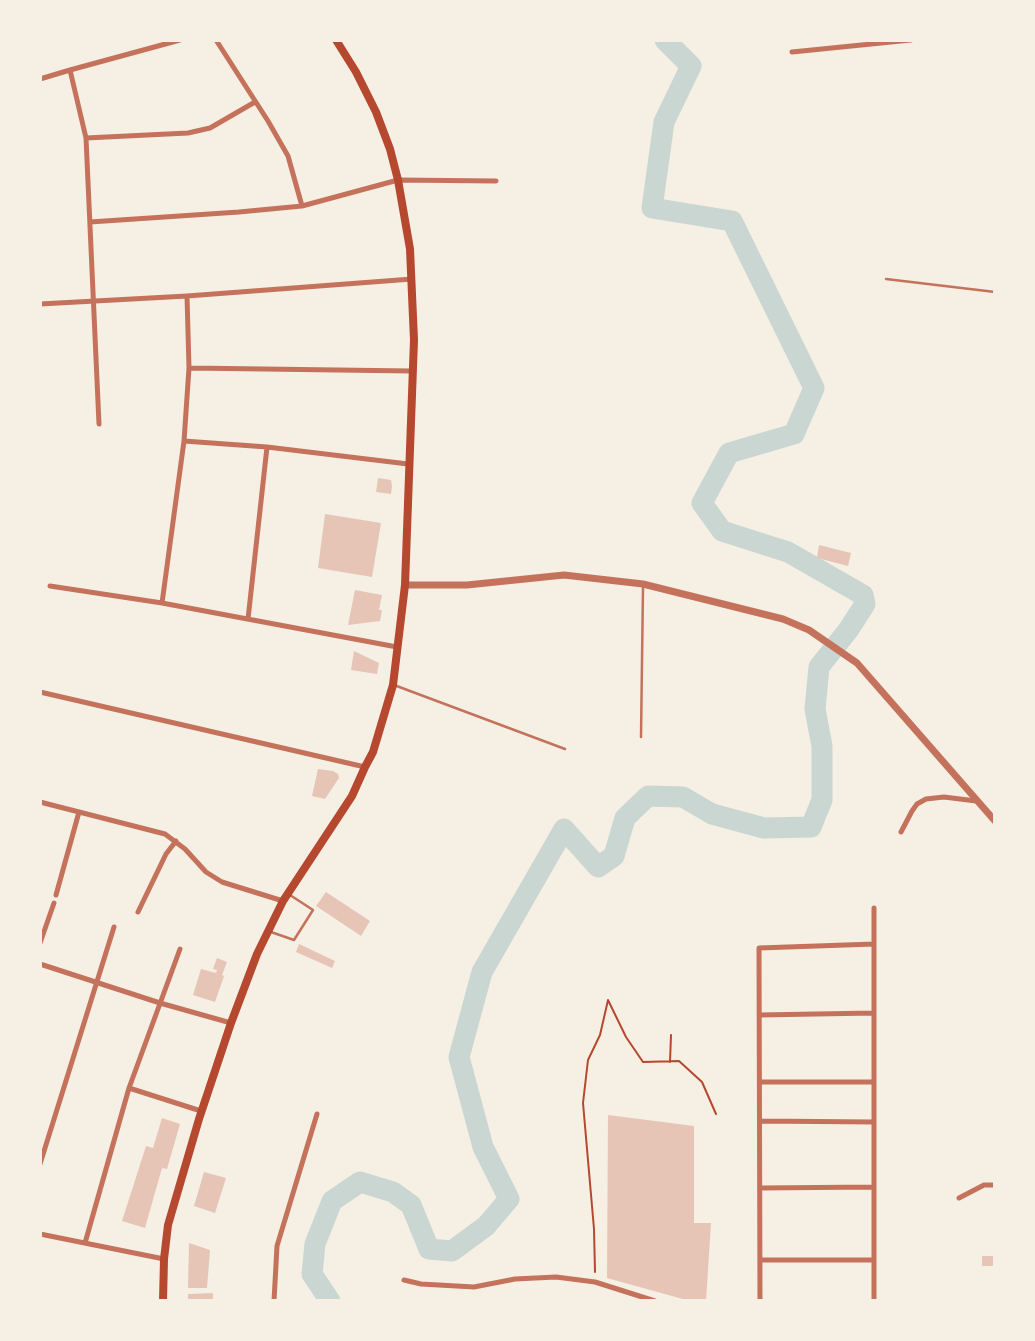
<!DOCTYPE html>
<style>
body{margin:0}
#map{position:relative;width:1035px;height:1341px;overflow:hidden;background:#f6efe4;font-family:"Space Grotesk",sans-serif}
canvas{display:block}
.frame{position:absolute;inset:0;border:42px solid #f6efe4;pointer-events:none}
</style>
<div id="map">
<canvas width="1035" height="1341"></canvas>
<div class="frame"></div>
</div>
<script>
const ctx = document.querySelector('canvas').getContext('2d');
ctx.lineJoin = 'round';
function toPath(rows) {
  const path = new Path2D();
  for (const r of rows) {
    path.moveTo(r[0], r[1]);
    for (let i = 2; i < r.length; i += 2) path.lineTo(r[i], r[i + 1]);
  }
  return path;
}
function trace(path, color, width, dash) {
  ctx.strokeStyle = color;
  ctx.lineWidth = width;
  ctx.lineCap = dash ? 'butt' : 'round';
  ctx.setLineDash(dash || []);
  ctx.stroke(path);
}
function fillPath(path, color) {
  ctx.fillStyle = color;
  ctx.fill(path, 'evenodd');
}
trace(toPath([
 [330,1301,312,1274,315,1244,332,1201,360,1182,393,1192,411,1205,429,1249,452,1251,486,1226,509,1199,483,1147,459,1057,482,972,564,829,598,867,614,856,625,818,648,796,683,797,712,814,764,828,811,827,822,800,822,746,815,709,819,667,849,629,865,604,863,595,788,552,722,531,702,503,729,453,794,434,814,388,732,221,652,208,664,122,691,66,665,40]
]), '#c9d6d2', 21);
fillPath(toPath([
 [378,478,391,480,392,486,391,494,376,492],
 [325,514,381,523,372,577,318,568],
 [819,545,851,553,848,566,817,558],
 [355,590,382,595,379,610,382,610,380,621,348,625],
 [354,651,379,663,377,674,351,670],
 [318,769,333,771,338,774,339,778,325,799,312,796],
 [326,892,370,921,361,936,316,906],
 [299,944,335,961,332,968,296,952],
 [217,958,227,962,222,975,224,976,215,1002,193,995,201,969,216,973,217,970,213,969],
 [608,1115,694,1126,694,1223,711,1223,706,1301,690,1301,607,1278],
 [162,1118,180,1124,167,1169,162,1168,145,1228,122,1221,146,1146,153,1148],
 [204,1172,226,1178,215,1213,194,1206],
 [189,1243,210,1250,207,1288,188,1288],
 [982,1256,995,1256,995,1266,982,1266],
 [213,1293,213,1301,188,1301,188,1294]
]), '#e6c5b7');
trace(toPath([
 [670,1062,671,1035],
 [595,1272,594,1229,583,1103,588,1060,600,1035,608,1000,626,1037,643,1062,679,1061,702,1082,716,1114]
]), '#b5482f', 2);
trace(toPath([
 [886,279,995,292],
 [394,685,565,749],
 [641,737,643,587],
 [271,932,294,940,313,910,290,895]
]), '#c5725c', 2.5);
trace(toPath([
 [216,40,268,121,288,156,302,206],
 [792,52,911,40],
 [70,70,86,138,99,424],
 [40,79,70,70,180,40],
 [86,138,188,133,210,128,255,102],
 [90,222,239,212,302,206,398,180,496,181],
 [40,304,187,296,412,279],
 [189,368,412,371],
 [184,441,267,447,408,464],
 [50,586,162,603,397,647],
 [162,603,184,441,189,368,187,296],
 [248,619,267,447],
 [40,692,365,767],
 [40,802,165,834,185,849,206,872,222,882,283,901],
 [901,832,912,811,917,804,926,799,944,797,976,801],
 [56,895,79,812],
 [138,912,166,854,176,841],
 [40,943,54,903],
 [40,964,160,1003,231,1023],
 [759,1015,874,1013],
 [760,1082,874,1082],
 [129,1088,201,1111],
 [760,1121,874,1122],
 [40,1164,114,927],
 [760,1188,874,1187],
 [959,1198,984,1185,995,1185],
 [40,1234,164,1259],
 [85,1243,129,1088,180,949],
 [760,1260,874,1260],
 [404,1280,421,1284,474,1287,515,1279,556,1277,595,1282,655,1301],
 [274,1301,277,1246,317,1114],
 [760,1301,759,948,874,944],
 [874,1301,874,908]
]), '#c5725c', 5);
trace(toPath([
 [405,585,467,585,564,575,643,584,783,619,809,630,857,663,995,821]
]), '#c5725c', 7);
trace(toPath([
 [163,1301,164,1259,168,1225,199,1119,231,1023,257,954,283,901,352,796,365,767,373,752,393,685,405,585,414,340,410,249,398,180,390,149,376,112,356,72,336,40]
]), '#b5482f', 8);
</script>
